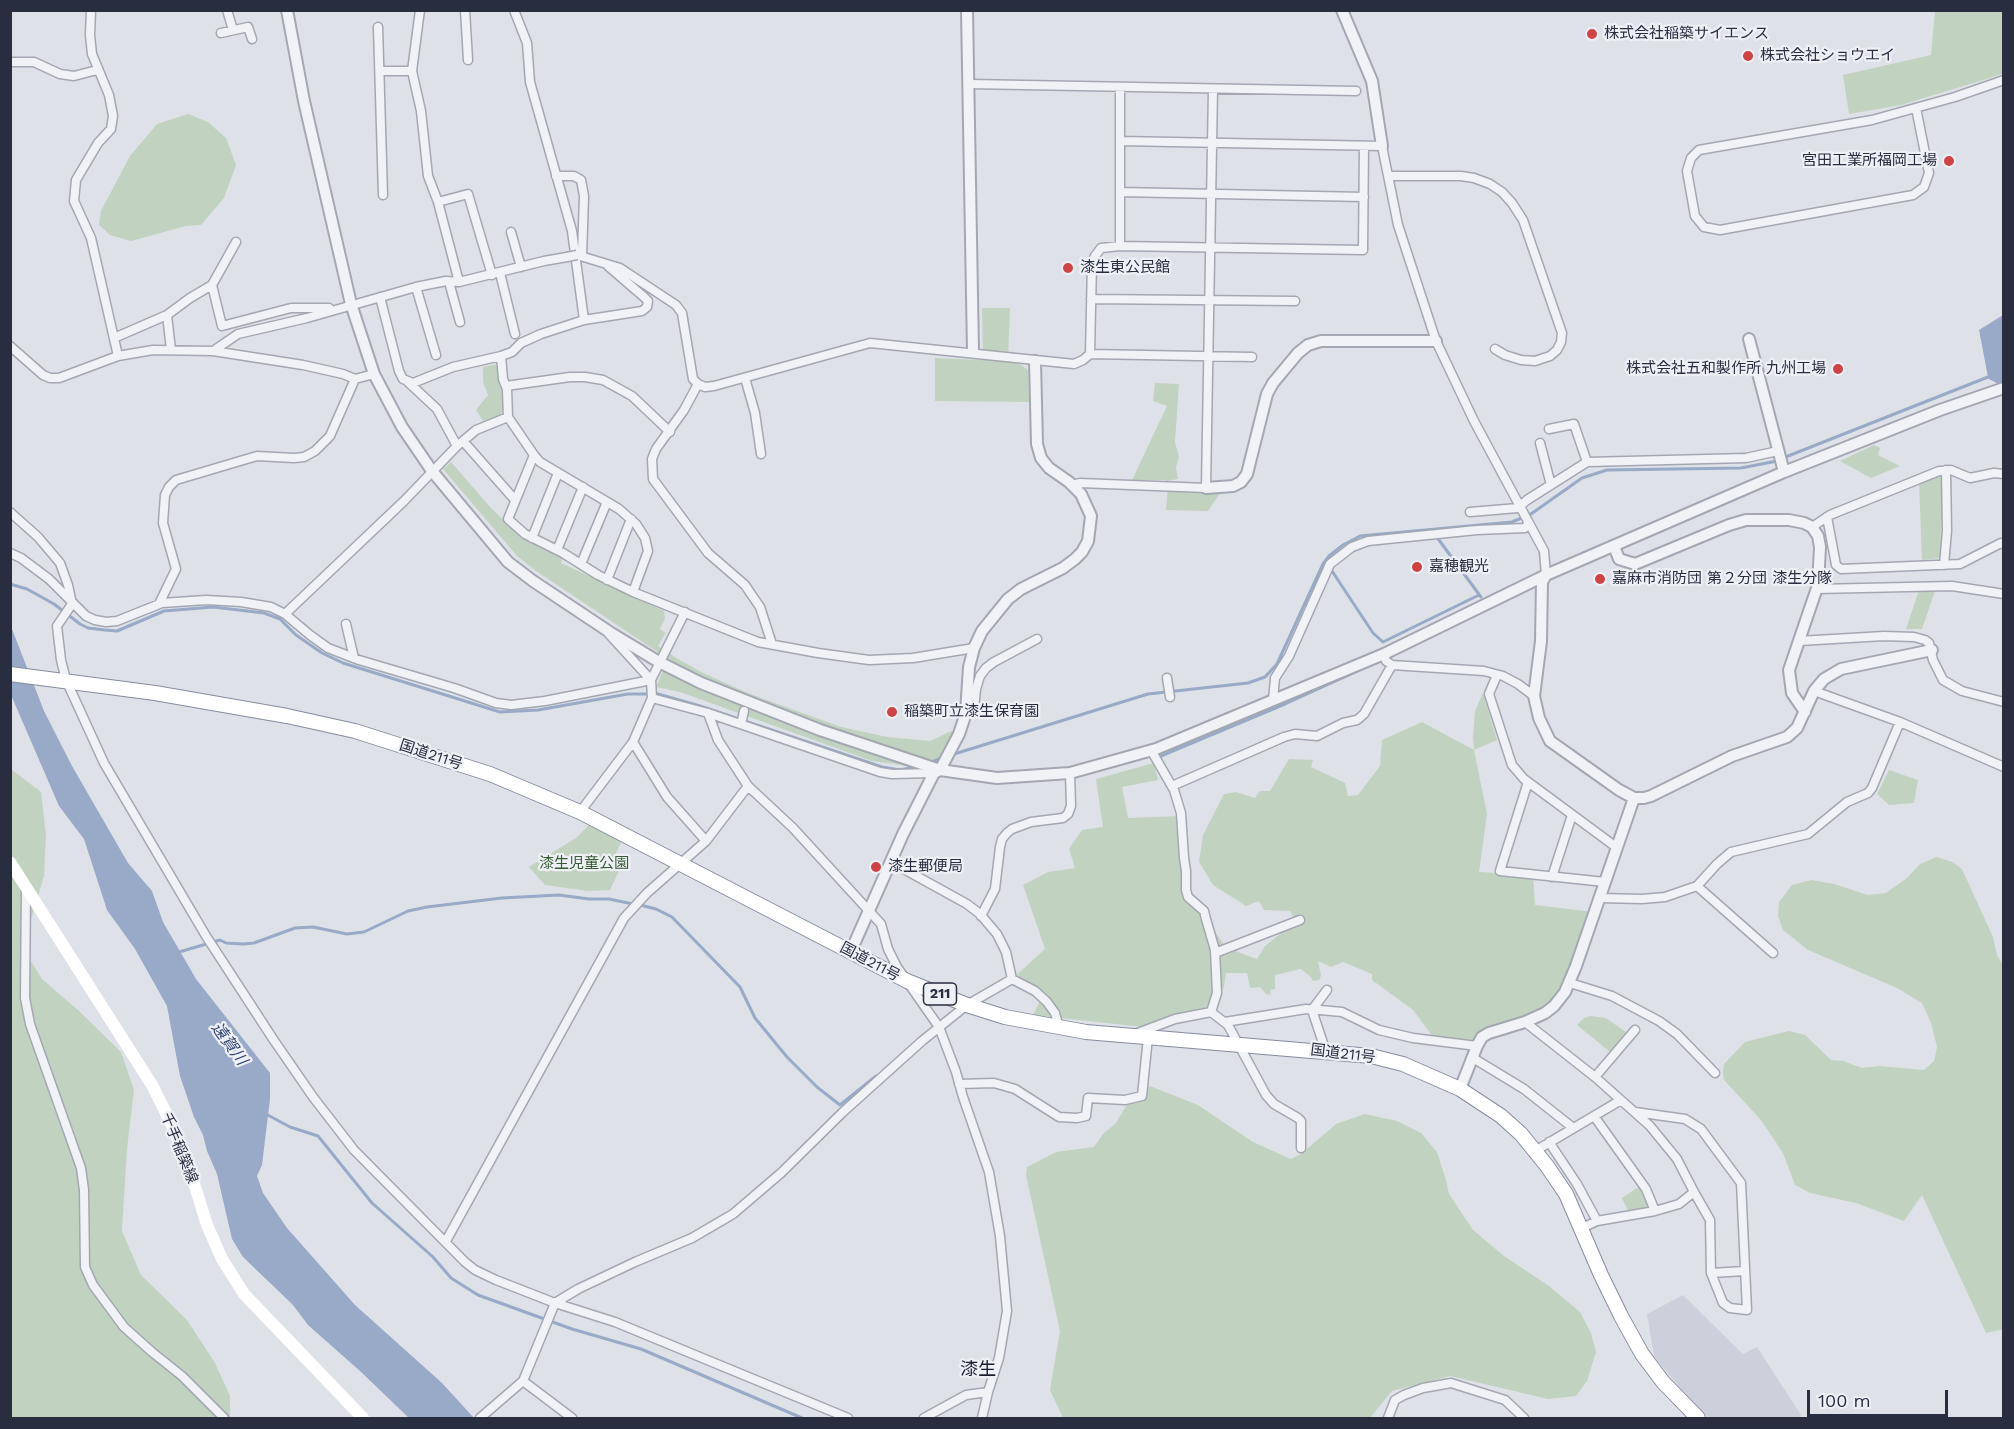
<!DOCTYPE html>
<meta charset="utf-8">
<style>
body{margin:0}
#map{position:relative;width:2014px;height:1429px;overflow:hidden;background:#dfe1e8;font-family:"Work Sans",sans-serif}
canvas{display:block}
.frame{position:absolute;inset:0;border:12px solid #282d3f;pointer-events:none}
.scale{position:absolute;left:1807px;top:1390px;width:141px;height:27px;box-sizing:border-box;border:3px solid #282d3f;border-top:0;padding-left:8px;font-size:18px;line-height:21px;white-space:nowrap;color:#282d3f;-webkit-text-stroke:4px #eef0f6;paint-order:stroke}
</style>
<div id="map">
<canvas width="2014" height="1429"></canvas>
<div class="frame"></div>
<div class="scale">100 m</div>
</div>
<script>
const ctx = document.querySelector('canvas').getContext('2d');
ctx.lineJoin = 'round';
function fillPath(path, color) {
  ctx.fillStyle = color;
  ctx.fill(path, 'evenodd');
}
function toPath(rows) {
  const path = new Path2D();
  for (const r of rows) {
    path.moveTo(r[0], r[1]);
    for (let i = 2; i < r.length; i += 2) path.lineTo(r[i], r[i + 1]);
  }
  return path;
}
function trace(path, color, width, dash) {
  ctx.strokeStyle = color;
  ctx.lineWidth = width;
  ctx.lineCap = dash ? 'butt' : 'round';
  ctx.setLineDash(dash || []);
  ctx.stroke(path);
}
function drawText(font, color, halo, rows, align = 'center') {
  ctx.font = font + ' "Work Sans","Noto Sans JP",sans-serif';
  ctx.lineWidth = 4.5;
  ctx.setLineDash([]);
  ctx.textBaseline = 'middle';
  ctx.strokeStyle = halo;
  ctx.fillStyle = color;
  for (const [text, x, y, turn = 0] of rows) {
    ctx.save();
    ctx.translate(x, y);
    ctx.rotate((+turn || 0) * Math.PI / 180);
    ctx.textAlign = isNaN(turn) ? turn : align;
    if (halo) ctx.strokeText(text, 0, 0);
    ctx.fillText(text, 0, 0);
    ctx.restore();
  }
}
fillPath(toPath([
 [1683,1295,1743,1354,1757,1347,1801,1415,1800,1418,1709,1418,1684,1393,1654,1356,1647,1314]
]), '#cdd0da');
fillPath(toPath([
 [1935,11,2003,11,2003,74,1901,105,1849,114,1843,75,1931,55],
 [188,114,208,122,226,138,236,165,224,198,201,225,186,226,131,241,110,235,99,225,101,211,130,156,157,124],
 [982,308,1010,308,1008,360,1021,365,1028,370,1029,402,935,401,935,358,983,360],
 [498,364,504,397,503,408,501,416,483,421,476,410,488,395,483,382,483,367],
 [1155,383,1179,384,1175,442,1179,457,1176,467,1178,479,1167,481,1170,486,1224,487,1208,511,1166,510,1168,486,1165,480,1132,480,1167,406,1153,401],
 [1874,445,1880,448,1878,455,1900,466,1871,478,1840,461],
 [451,462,491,508,523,539,563,558,561,563,664,611,665,619,660,629,666,633,658,646,678,659,703,673,750,694,841,727,887,737,930,741,960,727,944,757,916,767,872,761,680,692,656,687,662,673,671,661,536,571,517,556,443,469],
 [1937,474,1943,479,1940,558,1922,560,1919,481],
 [1936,588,1922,629,1906,629,1919,590],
 [1483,693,1497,740,1474,750,1487,814,1479,872,1533,875,1535,905,1594,912,1554,1006,1489,1033,1477,1046,1436,1041,1413,1010,1372,980,1372,974,1343,962,1331,967,1318,961,1321,976,1319,980,1313,981,1311,977,1301,969,1275,975,1275,989,1271,990,1270,995,1266,994,1260,987,1250,988,1247,973,1226,973,1224,987,1216,1000,1198,1013,1143,1027,1033,1015,1042,997,1012,979,1045,949,1023,885,1048,872,1075,868,1069,849,1082,830,1103,827,1096,779,1154,763,1158,780,1122,787,1128,818,1181,816,1186,890,1227,949,1226,955,1235,951,1257,959,1265,946,1296,921,1290,911,1264,910,1259,901,1246,906,1213,885,1199,862,1203,835,1224,794,1236,792,1255,798,1260,791,1270,791,1289,759,1313,760,1311,767,1345,783,1348,796,1358,795,1380,766,1382,740,1422,722,1474,750,1473,737,1475,711],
 [11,769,41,792,46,835,44,876,29,926,29,958,42,979,78,1010,121,1052,134,1090,127,1149,122,1231,141,1275,187,1320,215,1363,230,1396,230,1418,11,1418],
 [1889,770,1918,780,1914,803,1889,805,1877,794],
 [591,823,623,839,610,865,619,871,610,890,588,891,545,885,529,867,576,838],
 [1937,857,1952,862,1962,869,1993,937,1997,955,2003,965,2004,1329,1986,1333,1922,1195,1904,1221,1856,1203,1810,1193,1795,1185,1783,1153,1761,1120,1724,1080,1723,1072,1724,1064,1745,1042,1789,1031,1805,1035,1831,1060,1843,1061,1862,1068,1880,1066,1924,1070,1934,1061,1937,1047,1931,1023,1922,1003,1897,988,1808,950,1783,930,1778,916,1779,902,1792,885,1811,880,1834,884,1868,895,1886,893,1907,878,1920,864],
 [1591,1016,1606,1018,1626,1032,1610,1052,1577,1025,1584,1018],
 [1150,1086,1198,1105,1253,1142,1291,1159,1301,1154,1336,1124,1365,1114,1397,1121,1421,1133,1437,1152,1446,1180,1449,1194,1473,1230,1504,1256,1549,1286,1580,1312,1591,1333,1596,1352,1587,1381,1576,1396,1548,1399,1450,1376,1392,1391,1370,1418,1063,1418,1050,1390,1060,1331,1026,1175,1027,1167,1056,1152,1094,1147,1103,1134,1116,1123,1126,1106],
 [1643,1184,1655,1211,1630,1215,1622,1198]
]), '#c2d2c0');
fillPath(toPath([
 [2003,315,2003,381,2000,383,1995,379,1988,377,1979,330],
 [10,624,44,711,72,766,128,863,152,891,163,922,196,979,270,1073,270,1099,262,1165,257,1176,263,1193,287,1228,355,1305,442,1383,474,1418,409,1418,360,1371,308,1325,293,1305,243,1257,232,1239,217,1174,207,1151,203,1135,194,1117,180,1076,167,1006,135,949,107,910,84,839,59,806,11,695]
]), '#99a9c8');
trace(toPath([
 [1783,458,1988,377,2002,384],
 [1436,536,1481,597],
 [1330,568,1373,633,1383,642,1479,595],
 [10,584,27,589,54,604,80,624,88,628,105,630,117,631,164,611,213,607,264,613,280,619,296,635,322,653,343,663,500,712,538,710,628,694,658,694,700,706,882,767,900,770,920,766],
 [951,755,1148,694,1248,683,1265,677,1277,664,1323,564,1329,556,1343,545,1360,536,1512,522,1531,514,1582,478,1607,470,1741,468,1777,461],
 [1156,758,1285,704,1362,669],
 [929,763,942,758],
 [640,905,656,909,672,917,740,987,755,1018,787,1057,817,1087,840,1105,876,1076],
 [179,952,220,940,226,943,243,944,254,943,295,928,313,927,347,934,364,932,408,911,427,907,502,898,559,895,589,899,609,899,633,904],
 [266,1114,290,1127,318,1136,372,1203,433,1257,451,1278,478,1295,572,1329,641,1349,802,1418]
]), '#99a9c8', 3);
const minor = toPath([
 [91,10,90,35,92,54,109,95,113,116,111,129,98,143,76,180,74,201,91,238,118,356],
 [227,10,233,30],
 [420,10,412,71,421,111,428,176,438,202,459,282],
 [465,10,468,60],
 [378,27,383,195],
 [221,33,248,27,252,39],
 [10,62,34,62,60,74,74,76,97,70],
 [380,71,412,71],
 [969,84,1356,91],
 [1916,108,1929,173,1924,187,1913,195,1720,230,1704,227,1695,216,1687,171,1691,158,1699,150,1872,120,1955,97,2004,80],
 [1120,141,1382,146,1398,225,1436,341,1474,421,1544,551,1546,575],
 [556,176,574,176,581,180,584,196,582,256],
 [1390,176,1461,176,1474,178,1490,184,1502,192,1512,203,1523,220,1562,333,1561,342,1557,350,1550,356,1535,361,1521,360,1505,355,1495,349],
 [1120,192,1364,197],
 [438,202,468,194,492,275],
 [511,232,521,267],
 [1120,246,1120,88],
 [577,255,620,268,676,305,682,313,693,379,698,384,705,387,714,386,870,343,1074,364,1083,360,1090,354,1252,357],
 [500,273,515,334],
 [449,282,460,322],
 [212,285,236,242],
 [416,287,436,355],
 [380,297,399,371,403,379,413,383,453,367,501,356,512,352,521,343,541,334,584,320,572,231,530,82,527,43,514,10],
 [1091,299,1295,301],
 [167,315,171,350],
 [584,320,642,311,647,307,648,301,644,297,608,266],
 [114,338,167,315,190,298,212,285,222,326,291,308,329,308],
 [10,346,43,375,50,378,59,378,118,356,153,350,213,351,303,365,343,374,355,379,374,374],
 [213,351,238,334,307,318,416,287,446,281,459,282,544,261,567,257],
 [1090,354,1092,263,1095,256,1101,248,1120,246,1363,250,1364,146],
 [501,356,503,379,507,389,508,417,534,455,508,519,525,534,563,553,598,575,633,592,758,642,818,653,869,660,913,658,974,648],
 [745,378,755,413,761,454],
 [408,382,437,409,457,446],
 [698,384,684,410,656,449,652,459,653,479,708,553,745,585,751,594,760,607,772,644],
 [506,386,570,377,585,377,603,380,632,396,670,432],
 [1549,429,1574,424,1587,462],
 [463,441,515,500],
 [1540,443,1551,485],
 [534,455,540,462,619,509,636,524,645,538,648,551,633,592],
 [1072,485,1080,483,1206,488,1213,89],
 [10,512,38,537,60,563,68,585,72,604,57,626,61,660,66,680,104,763,206,936,273,1039,313,1097,354,1150,465,1262,475,1270,496,1280,555,1303,615,1322,848,1418],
 [1470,512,1518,508,1527,500,1587,462,1746,458,1778,451],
 [1827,517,1836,565,1841,569,1960,564,2001,543,2004,544],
 [1812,527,1830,515,1939,471,1951,470,1970,478,1994,473,2004,474],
 [532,538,558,473],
 [557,550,583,487],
 [10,553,21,558,49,579,86,616,95,620,106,622,117,621,162,603,206,600,241,602,271,607,285,614,310,635,328,648,359,660,454,688,496,703,511,705,545,701,651,680],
 [581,564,607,502],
 [1944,565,1947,531,1946,470],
 [607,580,631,519],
 [1817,589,1952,586,2004,594],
 [159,604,176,569,163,523,165,495,169,487,176,480,257,456,294,458,304,457,315,451,330,436,355,379],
 [285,614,404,501,457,446,476,430,508,417],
 [346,624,354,658],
 [609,634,651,680],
 [1799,641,1884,636,1914,637,1925,640,1929,643,1933,660,1943,680,1962,691,2004,702],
 [1384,654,1386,661,1392,665,1484,671,1503,676,1518,684,1534,696],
 [1497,675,1489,694,1512,765,1524,779,1616,847],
 [1167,678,1170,697],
 [1814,691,1900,722,2004,767],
 [652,698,708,713,880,772,892,774,934,773],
 [1273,700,1275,678,1289,656,1330,564,1352,547,1368,541,1477,530,1525,528,1529,523],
 [966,709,974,709,976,689,980,676,986,668,994,662,1037,639],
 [708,713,718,740,748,786,793,828,881,924,888,949,897,967,939,1027,956,1072,963,1097,989,1172,1000,1236,1007,1311,999,1358,988,1392,982,1418],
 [742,720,744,711],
 [633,742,667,797,706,841],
 [1528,782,1500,871,1605,882],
 [1172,786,1284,737,1295,734,1317,736,1343,723,1357,720,1364,714,1392,665],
 [580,812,633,742,652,698,651,680,685,612],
 [891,862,967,904,980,914,997,934,1006,952,1012,979],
 [1552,877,1572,815],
 [1697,886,1717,864,1731,852,1808,834,1847,802,1868,793,1872,788,1900,722],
 [26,888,25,998,30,1024,81,1168,84,1190,85,1267,93,1285,124,1327,152,1352,182,1376,224,1418],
 [1599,898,1642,899,1665,897,1697,886,1773,953],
 [981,916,995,889,1000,847,1002,839,1007,833,1012,829,1031,822,1063,818,1068,814,1071,806,1070,773],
 [1215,953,1300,920],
 [1570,983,1612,996,1659,1021,1677,1034,1715,1073],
 [1211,1012,1228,1025,1266,1095,1274,1104,1298,1118,1301,1121,1301,1148],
 [1225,1022,1306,1009,1320,1010,1342,1012,1379,1030,1413,1038,1477,1046],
 [1525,1022,1595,1077,1650,1126,1677,1159,1694,1192,1679,1204,1655,1211,1597,1221,1582,1228],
 [1135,1034,1175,1019,1211,1012,1217,993,1215,950,1206,919,1204,911,1188,897,1186,890,1186,871,1184,858,1181,813,1174,790,1151,750],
 [1326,1052,1312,1010,1327,990],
 [1473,1058,1524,1089,1572,1127],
 [1595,1077,1635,1030],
 [959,1084,994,1083,1015,1089,1059,1117,1077,1118,1086,1116,1088,1098,1125,1100,1142,1096,1148,1037],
 [1635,1112,1685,1119,1701,1129,1741,1183,1747,1310,1730,1308,1723,1303,1711,1273,1710,1220,1694,1192],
 [1594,1116,1646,1189,1655,1211],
 [1549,1142,1577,1184,1597,1221],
 [1535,1151,1621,1100],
 [446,1241,624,918,647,893,706,841,748,786],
 [1711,1273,1745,1271],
 [523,1381,572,1418],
 [480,1418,523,1381,555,1303,578,1289,635,1262,692,1238,733,1214,781,1173,843,1112,922,1041,967,1005,1012,979,1035,991,1047,1002,1055,1013,1059,1027],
 [924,1418,966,1395,988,1392],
 [1388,1418,1395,1400,1404,1395,1423,1388,1451,1383,1505,1400,1524,1418]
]);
const tertiary = toPath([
 [287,10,304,101,351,304,374,374,402,427,432,471,508,562,533,581,611,633,659,662,701,683,820,730,940,770,997,778,1070,773,1156,749,1384,654,1546,575,1784,472,1940,410,2004,388],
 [967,10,973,352],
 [1342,10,1372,81,1382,146],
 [1749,339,1784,472],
 [1206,488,1233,486,1241,482,1247,474,1267,394,1273,383,1298,353,1308,345,1321,341,1436,341],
 [1614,546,1619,559,1635,564,1729,525,1746,520,1789,520,1804,523,1812,527,1818,536,1820,547,1818,585,1789,670,1792,693,1805,712],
 [1546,575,1542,582,1541,641,1534,696,1539,718,1550,741,1619,790,1634,798,1644,798,1651,796,1732,756,1787,737,1797,728,1814,691,1824,679,1841,669,1932,650],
 [851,951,903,834,934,773,940,770,959,734,966,713,969,667,974,648,982,631,1008,599,1021,589,1063,568,1075,559,1082,552,1088,541,1091,516,1081,494,1069,482,1049,468,1041,458,1037,444,1035,361],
 [1460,1089,1477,1046,1482,1037,1489,1033,1525,1022,1545,1013,1554,1006,1565,992,1576,966,1634,798]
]);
const trunk = toPath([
 [10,674,155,693,287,716,355,731,490,774,580,812,907,981,967,1005,1005,1017,1086,1032,1371,1056,1403,1064,1460,1089,1501,1116,1521,1134,1547,1166,1566,1194,1601,1275,1621,1316,1642,1354,1663,1382,1698,1418]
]);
trace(minor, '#a4a7b2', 11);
trace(tertiary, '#a4a7b2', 14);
trace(trunk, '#868c9f', 16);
trace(minor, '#f1f2f6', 8);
trace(tertiary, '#f1f2f6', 10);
trace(toPath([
 [10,862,152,1085,172,1125,189,1167,207,1225,222,1259,244,1294,363,1418]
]), '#fff', 12);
trace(trunk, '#fff', 14);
const minorBridge = toPath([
 [567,257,577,255]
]);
trace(minorBridge, '#a4a7b2', 11, []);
trace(minorBridge, '#f1f2f6', 8);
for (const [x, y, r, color] of [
 [1592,34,6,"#ce4344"],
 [1748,56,6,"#ce4344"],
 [1949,161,6,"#ce4344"],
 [1068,268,6,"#ce4344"],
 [1838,369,6,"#ce4344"],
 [1417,567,6,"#ce4344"],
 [1600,579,6,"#ce4344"],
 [892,712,6,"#ce4344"],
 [876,867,6,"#ce4344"]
]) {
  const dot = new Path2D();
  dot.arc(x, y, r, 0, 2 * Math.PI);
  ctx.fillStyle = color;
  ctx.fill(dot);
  trace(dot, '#eef0f6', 2);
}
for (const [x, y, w] of [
 [940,994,33]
]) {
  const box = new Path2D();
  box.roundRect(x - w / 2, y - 11, w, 22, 4.5);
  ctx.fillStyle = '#eef0f6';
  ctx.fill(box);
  trace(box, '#282d3f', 1.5);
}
drawText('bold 14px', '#282d3f', null, [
 ["211",940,994]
]);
drawText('15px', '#282d3f', '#eef0f6', [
 ["株式会社稲築サイエンス",1604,34],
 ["株式会社ショウエイ",1760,56],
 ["宮田工業所福岡工場",1937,161,"right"],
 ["漆生東公民館",1080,268],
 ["株式会社五和製作所 九州工場",1826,369,"right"],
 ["嘉穂観光",1429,567],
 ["嘉麻市消防団 第２分団 漆生分隊",1612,579],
 ["稲築町立漆生保育園",904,712],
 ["漆生郵便局",888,867]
], 'left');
drawText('15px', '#282d3f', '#eef0f6', [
 ["国道211号",431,755,18],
 ["国道211号",870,962,28],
 ["国道211号",1343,1054,7],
 ["千手稲築線",179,1148,68]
]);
drawText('15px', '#375b35', '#eef0f6', [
 ["漆生児童公園",584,864]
]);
drawText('italic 16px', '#324673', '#eef0f6', [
 ["遠賀川",229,1044,54]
]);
drawText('18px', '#1a1e30', '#eef0f6', [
 ["漆生",978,1370]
]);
</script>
